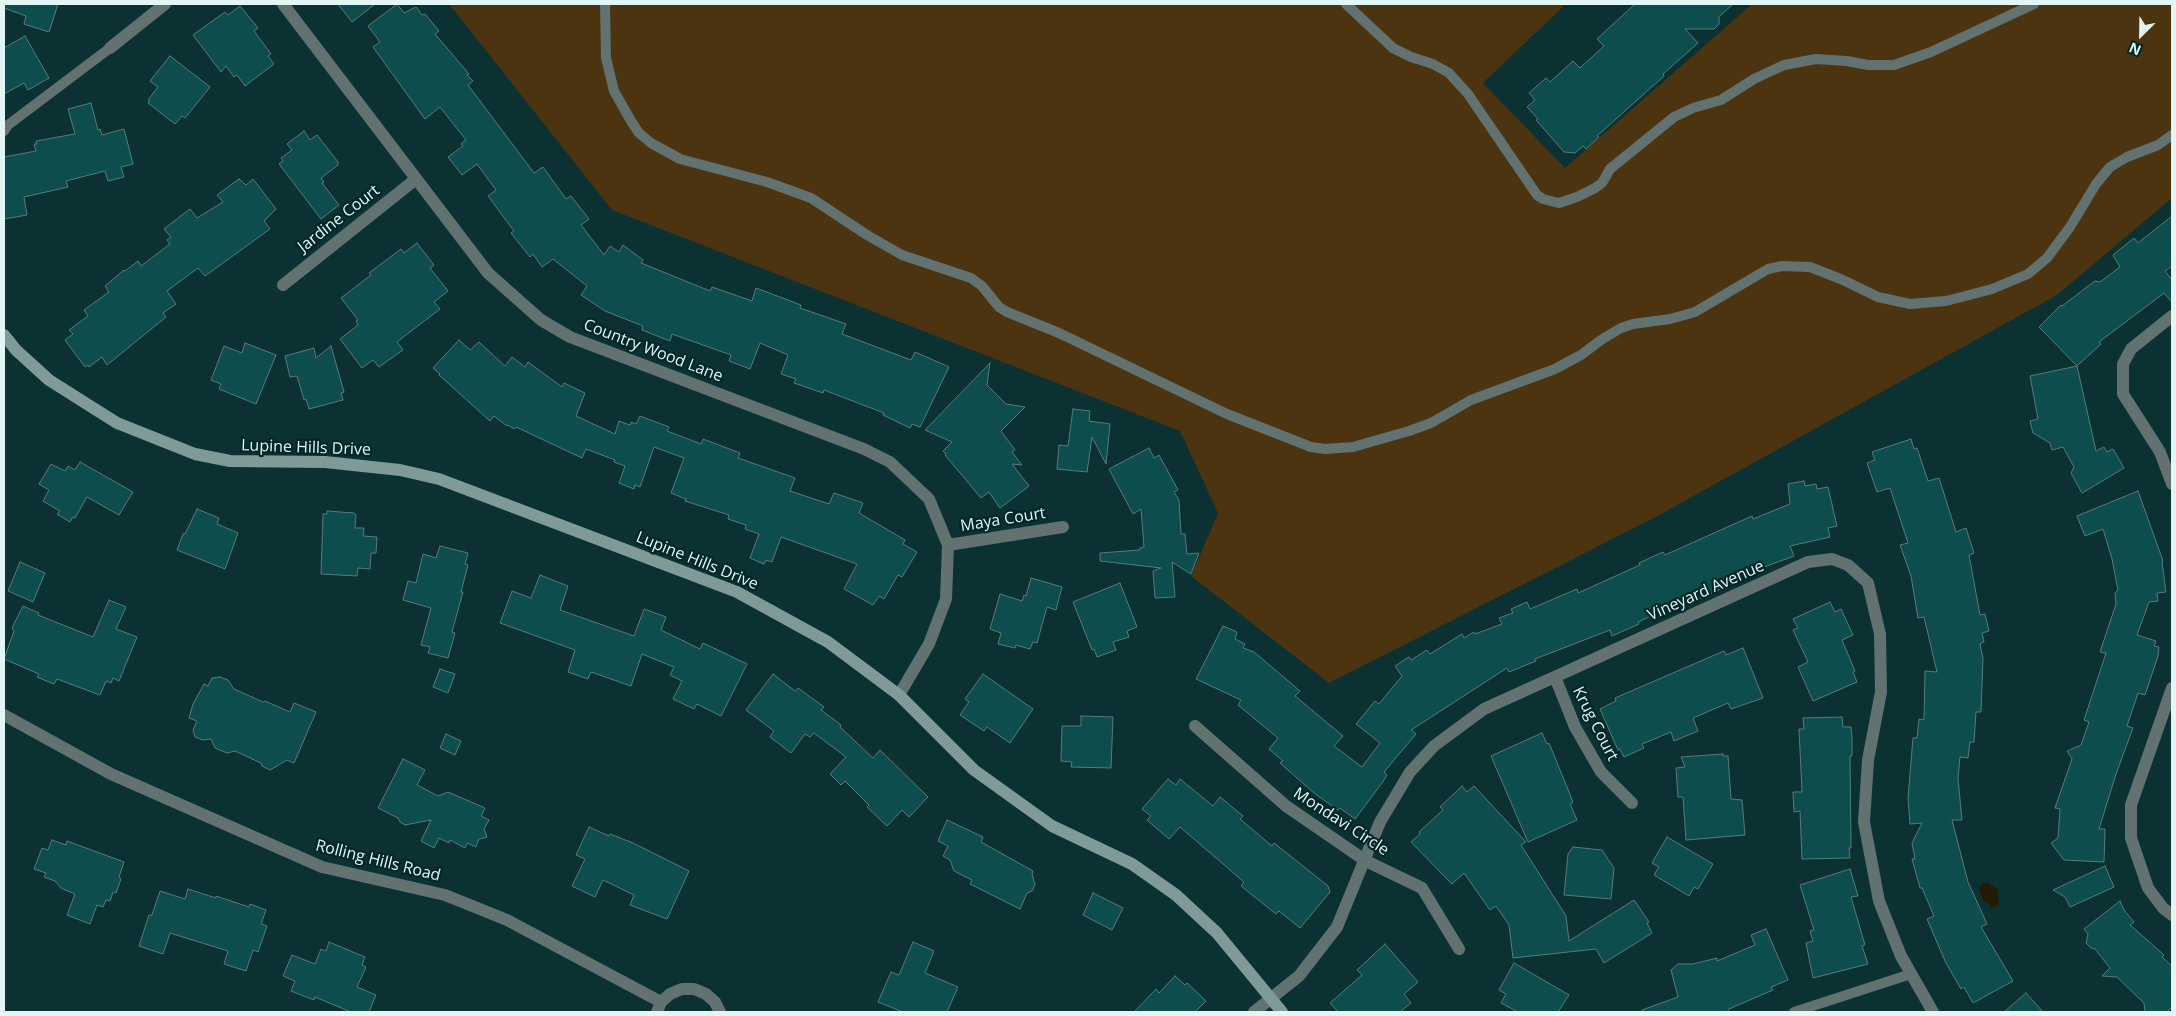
<!DOCTYPE html>
<style>
body{margin:0}
#map{position:relative;width:2176px;height:1016px;overflow:hidden;background:#0b3132;font-family:"Open Sans",sans-serif}
canvas{display:block}
.frame{position:absolute;inset:0;border:5px solid #e2f6f6;pointer-events:none}
.north{position:absolute;left:2116px;top:10px;width:50px;height:50px;-webkit-text-stroke:4px #012728;paint-order:stroke;rotate:203deg;font-size:14px;font-weight:700;line-height:20px;text-align:center;color:#e2f6f6}
.north::after{content:'';display:block;margin:auto;width:18px;height:22px;background:#e2f6f6;clip-path:polygon(50% 0,100% 100%,50% 72%,0 100%)}
</style>
<div id="map">
<canvas width="2176" height="1016"></canvas>
<div class="frame"></div>
<div class="north">N</div>
</div>
<script>
const ctx = document.querySelector('canvas').getContext('2d');
ctx.lineJoin = 'round';
function fillPath(path, color) {
  ctx.fillStyle = color;
  ctx.fill(path, 'evenodd');
}
function toPath(rows) {
  const path = new Path2D();
  for (const r of rows) {
    path.moveTo(r[0], r[1]);
    for (let i = 2; i < r.length; i += 2) path.lineTo(r[i], r[i + 1]);
  }
  return path;
}
function trace(path, color, width, dash) {
  ctx.strokeStyle = color;
  ctx.lineWidth = width;
  ctx.lineCap = dash ? 'butt' : 'round';
  ctx.setLineDash(dash || []);
  ctx.stroke(path);
}
function drawText(font, color, halo, rows, align = 'center') {
  ctx.font = font + ' "Open Sans",sans-serif';
  ctx.lineWidth = 4.5;
  ctx.setLineDash([]);
  ctx.textBaseline = 'middle';
  ctx.strokeStyle = halo;
  ctx.fillStyle = color;
  for (const [text, x, y, turn = 0] of rows) {
    ctx.save();
    ctx.translate(x, y);
    ctx.rotate((+turn || 0) * Math.PI / 180);
    ctx.textAlign = isNaN(turn) ? turn : align;
    if (halo) ctx.strokeText(text, 0, 0);
    ctx.fillText(text, 0, 0);
    ctx.restore();
  }
}
fillPath(toPath([
 [449,4,1566,4,1483,83,1565,168,1752,4,2172,4,2172,198,2057,295,1652,519,1329,683,1191,576,1218,513,1180,431,612,210]
]), '#4b340f');
fillPath(toPath([
 [1983,883,1988,883,1997,889,1999,904,1991,908,1988,903,1983,901,1979,888]
]), '#251804');
const building = toPath([
 [4,4,58,4,49,32,24,24,26,16,4,8,4,4],
 [338,4,375,4,352,22,338,4],
 [397,4,404,13,416,7,422,15,425,14,439,31,435,34,469,74,467,75,473,81,468,85,534,173,543,167,566,199,571,196,589,219,581,225,604,255,610,246,619,252,623,245,643,260,641,263,710,291,712,287,752,301,756,288,801,305,800,308,846,324,842,334,911,360,915,352,949,367,920,427,912,424,910,428,883,415,884,413,824,390,823,393,794,383,796,379,781,374,788,355,760,343,750,369,729,361,731,355,672,334,670,341,642,330,643,326,605,311,581,295,587,286,553,259,542,267,533,254,530,257,511,233,514,231,488,196,496,190,477,164,462,175,448,157,463,146,461,144,466,140,440,107,425,119,373,47,380,42,368,26,397,4],
 [1635,4,1733,4,1719,17,1719,24,1714,29,1685,29,1698,43,1663,74,1664,76,1597,136,1599,137,1586,149,1583,146,1575,153,1564,152,1536,120,1538,119,1527,107,1535,100,1529,93,1546,78,1550,82,1573,61,1580,68,1604,46,1597,39,1635,4],
 [240,6,258,28,254,31,271,54,268,56,274,64,245,86,237,75,234,77,226,66,221,72,193,35,225,12,228,15,240,6],
 [25,36,49,78,28,90,24,83,4,94,4,48,25,36],
 [170,56,210,87,185,118,182,116,175,124,148,103,150,101,148,100,158,87,150,81,170,56],
 [91,103,98,130,100,129,102,135,124,129,133,164,121,167,124,177,108,181,105,171,66,181,68,187,24,197,27,215,4,219,4,157,36,151,34,144,37,144,36,141,75,134,68,109,91,103],
 [304,131,310,140,317,135,338,162,338,165,321,178,324,182,322,183,339,205,321,219,279,164,283,161,281,158,292,150,287,144,304,131],
 [239,179,246,185,253,179,276,209,264,221,270,229,205,276,198,268,167,291,176,304,163,313,166,317,107,365,102,357,89,367,88,365,85,367,65,340,73,334,69,330,88,316,84,310,109,292,105,286,124,270,125,271,138,261,141,266,170,244,167,240,171,237,164,229,190,209,197,218,223,202,217,195,239,179],
 [2172,216,2172,266,2165,271,2172,280,2172,302,2164,293,2099,342,2101,344,2077,366,2096,451,2104,447,2107,452,2113,449,2124,468,2082,493,2071,473,2074,467,2063,447,2052,450,2050,443,2033,433,2030,421,2038,419,2030,376,2077,366,2039,327,2061,305,2062,306,2095,281,2100,282,2120,267,2113,255,2134,238,2138,243,2172,216],
 [417,243,434,265,430,268,448,291,434,302,440,309,397,342,403,350,379,367,373,360,362,368,340,339,358,325,356,321,358,320,341,298,371,275,369,273,401,249,404,253,417,243],
 [459,340,470,350,479,342,505,366,512,357,525,367,528,362,562,387,564,383,585,393,576,416,615,434,619,421,630,425,631,422,636,424,640,416,669,427,667,431,701,444,703,439,740,453,738,458,795,478,790,491,829,504,834,493,863,503,859,513,905,540,903,544,917,552,902,577,898,575,884,599,879,596,873,605,844,589,857,564,781,537,772,562,766,560,764,564,750,558,759,534,745,529,746,525,728,519,729,515,685,501,686,499,671,493,684,458,654,447,640,487,635,485,634,489,619,483,625,466,614,462,615,460,586,449,582,458,516,427,514,429,508,425,507,426,494,416,490,421,439,375,440,374,433,368,459,340],
 [245,343,276,355,256,404,219,389,221,384,211,380,224,346,242,353,245,343],
 [331,346,344,392,341,393,343,400,309,409,306,399,304,400,297,376,290,377,285,356,314,348,316,358,331,346],
 [990,363,987,385,1006,404,1025,407,1001,431,1015,450,1012,452,1022,465,1012,464,1029,486,1000,508,989,492,981,498,945,455,946,454,943,451,952,442,925,430,990,363],
 [1073,409,1090,411,1089,421,1110,424,1106,464,1092,437,1087,472,1057,469,1059,445,1068,446,1073,409],
 [1911,439,1914,449,1917,448,1928,481,1939,478,1956,532,1966,528,1974,553,1969,555,1980,615,1985,614,1989,631,1982,633,1984,642,1980,644,1983,659,1981,712,1976,712,1974,742,1970,742,1968,758,1960,757,1958,779,1962,820,1952,820,1968,882,1987,924,1981,927,2013,981,1973,1003,1964,987,1961,989,1946,963,1927,919,1934,916,1922,888,1920,888,1912,859,1915,859,1912,843,1922,823,1910,824,1908,798,1913,738,1917,738,1919,719,1924,720,1925,671,1937,672,1924,617,1918,618,1911,576,1900,545,1908,543,1890,488,1877,492,1867,463,1875,460,1872,452,1911,439],
 [1149,448,1154,458,1159,455,1178,490,1174,492,1179,500,1181,534,1185,534,1187,554,1199,553,1191,574,1172,562,1175,597,1155,598,1153,571,1161,568,1100,561,1100,553,1140,550,1140,548,1144,547,1141,509,1133,514,1109,469,1149,448],
 [80,462,133,492,119,515,87,497,75,518,73,517,70,522,57,514,60,511,43,501,49,490,39,484,51,464,65,471,68,466,75,470,80,462],
 [1804,481,1805,486,1816,484,1817,489,1828,487,1837,526,1828,528,1830,537,1790,546,1794,556,1734,578,1736,582,1675,610,1674,606,1638,622,1639,624,1612,636,1610,630,1535,659,1536,661,1509,672,1507,668,1411,730,1416,734,1384,772,1387,775,1382,783,1355,819,1340,808,1338,810,1314,793,1280,763,1283,761,1269,749,1278,738,1238,705,1241,700,1196,679,1223,626,1237,632,1235,639,1245,644,1243,648,1254,652,1300,691,1295,696,1343,736,1334,746,1362,767,1380,743,1356,724,1375,701,1379,704,1402,676,1395,666,1409,657,1411,660,1427,650,1430,654,1462,634,1464,638,1474,632,1475,634,1502,624,1499,618,1513,613,1511,609,1527,602,1530,609,1577,589,1578,593,1640,565,1639,563,1663,552,1665,555,1752,516,1753,519,1790,504,1788,484,1804,481],
 [2138,491,2163,561,2162,562,2166,592,2157,593,2158,601,2149,602,2137,635,2156,641,2154,646,2159,647,2158,656,2145,695,2138,693,2127,726,2133,728,2116,774,2099,829,2105,829,2104,862,2064,860,2051,843,2058,838,2060,809,2055,808,2072,759,2067,751,2081,745,2089,722,2084,720,2106,653,2100,652,2116,604,2115,593,2118,590,2112,559,2103,529,2085,536,2077,516,2138,491],
 [197,509,219,518,217,524,238,533,225,569,177,550,183,534,185,534,197,509],
 [327,511,354,513,356,515,355,528,364,528,363,536,377,537,376,553,371,553,370,569,358,568,357,576,321,574,323,514,327,514,327,511],
 [440,546,468,553,465,564,468,565,461,592,463,592,452,632,455,633,448,658,428,653,430,647,421,645,431,608,403,600,408,581,416,583,423,554,436,558,440,546],
 [20,562,45,573,33,602,8,591,20,562],
 [540,575,568,586,560,610,634,636,644,609,666,617,661,630,700,649,703,643,747,664,721,716,697,704,694,709,673,699,682,681,670,675,674,667,642,654,631,686,591,672,588,679,568,672,575,650,500,623,512,591,531,598,540,575],
 [1031,578,1062,587,1056,610,1047,607,1037,643,1033,642,1030,649,1016,645,1015,648,998,644,1001,633,990,629,1000,594,1022,601,1024,595,1026,596,1031,578],
 [1120,583,1137,627,1127,631,1129,637,1113,642,1116,650,1097,657,1094,649,1092,650,1073,602,1120,583],
 [109,600,126,607,116,629,137,637,119,681,113,678,111,683,106,681,100,695,57,679,54,684,37,677,39,674,4,659,14,631,12,628,23,606,39,613,38,615,93,637,109,600],
 [1830,602,1835,612,1841,609,1853,635,1842,640,1855,671,1853,672,1857,682,1813,701,1798,667,1808,662,1793,630,1798,628,1793,619,1830,602],
 [1743,648,1763,698,1731,709,1728,703,1693,718,1698,731,1674,741,1671,732,1642,744,1644,748,1624,757,1620,749,1618,750,1600,709,1616,701,1615,698,1724,651,1726,655,1743,648],
 [440,669,455,674,448,693,433,687,440,669],
 [773,674,795,691,798,688,824,707,821,710,841,725,840,727,873,758,880,750,928,797,909,817,902,810,887,826,867,807,869,805,845,781,841,785,830,774,846,757,814,733,810,737,805,734,791,753,770,737,774,731,746,710,773,674],
 [983,674,1033,709,1010,743,987,727,984,731,960,715,969,702,965,699,983,674],
 [220,677,228,680,234,689,263,702,265,701,290,712,294,703,316,712,294,763,287,760,270,770,262,766,261,763,235,751,227,753,215,748,211,739,203,740,195,737,193,730,197,721,189,718,193,704,204,684,208,686,212,678,220,677],
 [1081,716,1113,717,1111,768,1071,767,1072,762,1061,761,1062,726,1081,726,1081,716],
 [1842,717,1843,727,1851,727,1852,738,1852,756,1850,756,1851,848,1849,848,1850,858,1802,859,1800,811,1794,812,1793,792,1802,792,1799,729,1804,729,1803,718,1842,717],
 [1542,733,1547,744,1549,743,1569,792,1573,802,1570,804,1577,820,1528,842,1491,756,1542,733],
 [446,734,461,741,455,755,440,748,446,734],
 [1723,754,1723,756,1728,756,1731,799,1742,800,1745,835,1686,840,1683,797,1678,797,1676,768,1685,767,1681,757,1723,754],
 [403,759,425,770,417,785,438,796,448,792,485,808,481,816,489,820,484,829,487,837,479,839,476,847,467,843,465,848,450,840,449,843,439,838,434,848,421,841,431,820,405,825,400,822,398,818,378,808,403,759],
 [1168,779,1176,785,1180,779,1213,806,1220,797,1243,816,1240,819,1272,846,1274,843,1328,886,1330,892,1300,928,1279,911,1276,914,1241,886,1244,882,1180,827,1169,839,1147,820,1151,816,1142,809,1168,779],
 [1462,786,1467,792,1474,786,1526,842,1521,845,1566,916,1569,941,1634,900,1649,922,1647,923,1652,933,1604,963,1596,949,1513,958,1509,925,1496,906,1490,910,1464,873,1452,884,1411,842,1420,834,1419,832,1443,810,1440,807,1462,786],
 [947,820,983,837,981,842,1033,871,1032,874,1035,885,1032,891,1027,893,1020,909,970,884,972,880,954,871,950,860,943,856,948,846,938,841,947,820],
 [589,827,609,836,610,834,633,843,689,871,667,919,630,905,634,895,603,880,595,897,572,886,585,859,576,855,589,827],
 [1667,837,1713,864,1698,889,1694,887,1689,896,1654,875,1659,867,1652,863,1667,837],
 [52,840,66,845,67,841,124,862,119,877,121,879,116,893,113,892,110,901,106,900,103,907,97,905,90,924,67,915,75,894,61,888,55,881,44,877,46,873,34,869,42,848,48,850,52,840],
 [1573,847,1602,850,1614,868,1611,899,1564,895,1568,854,1573,847],
 [2105,866,2114,887,2070,907,2065,897,2053,890,2105,866],
 [1850,869,1858,896,1851,897,1865,945,1862,946,1868,964,1813,978,1806,943,1813,941,1810,931,1814,930,1800,885,1850,869],
 [188,889,216,898,216,896,249,907,250,904,266,910,261,924,267,926,258,952,253,950,246,971,224,964,228,951,170,933,163,954,139,946,149,915,152,915,160,891,185,899,188,889],
 [1093,893,1123,908,1112,930,1083,915,1093,893],
 [2120,901,2124,910,2134,922,2130,925,2164,955,2162,957,2172,966,2172,1007,2167,1012,2145,1012,2144,1003,2117,977,2102,976,2110,968,2095,949,2091,948,2086,943,2088,934,2084,929,2120,901],
 [1766,929,1788,980,1771,987,1773,990,1729,1009,1727,1012,1642,1012,1642,1010,1678,997,1671,970,1678,964,1693,964,1717,958,1717,961,1755,945,1751,935,1766,929],
 [329,942,365,957,362,965,366,967,357,987,376,995,369,1012,351,1012,315,997,314,1000,291,991,295,981,283,976,292,955,315,964,321,949,326,951,329,942],
 [913,942,934,951,925,973,958,987,947,1012,903,1012,878,1002,891,972,899,975,913,942],
 [1385,944,1418,982,1404,994,1411,1003,1400,1012,1338,1012,1330,1003,1362,975,1357,970,1385,944],
 [1514,963,1569,995,1558,1012,1518,1012,1501,1003,1506,994,1499,990,1514,963],
 [1175,976,1185,985,1187,983,1206,1001,1195,1012,1134,1012,1156,989,1159,993,1175,976],
 [2026,993,2043,1012,2004,1012,2026,993]
]);
fillPath(building, '#0e4d4d');
trace(building, '#577c7c', 1);
trace(toPath([
 [605,4,606,58,614,91,631,121,639,133,651,143,680,159,767,182,811,198,867,235,902,255,971,278,982,286,999,307,1007,312,1059,333,1227,414,1311,447,1325,449,1353,447,1409,431,1431,423,1471,400,1555,369,1581,355,1601,340,1621,328,1633,324,1670,319,1695,312,1768,269,1782,266,1810,267,1843,280,1878,297,1910,304,1946,301,1992,289,2028,274,2047,258,2070,227,2096,184,2110,167,2127,157,2158,145,2172,135],
 [1346,4,1393,48,1411,57,1433,64,1449,73,1468,94,1537,195,1543,199,1559,203,1577,197,1595,188,1602,183,1610,169,1674,117,1693,108,1721,100,1754,79,1784,65,1816,59,1847,61,1868,65,1894,65,1931,52,2034,4],
 [4,131,8,125,110,48],
 [1794,1012,1911,974]
]), '#627271', 10);
trace(toPath([
 [283,4,488,273,541,320,570,337,864,449,890,462,929,499,948,545,946,599,929,644,899,695],
 [110,48,165,4],
 [283,285,416,179],
 [2172,316,2131,349,2123,364,2123,394,2160,452,2172,484],
 [948,545,1063,527],
 [1555,677,1575,727,1601,772,1632,803],
 [2172,688,2131,805,2131,838,2148,888,2163,908,2172,915],
 [4,715,111,774,322,867,445,895,507,920,661,1002],
 [1195,726,1286,806,1366,861,1422,888,1459,949],
 [657,1012,661,1002,670,994,682,989,694,989,706,994,715,1002,720,1012],
 [1254,1012,1299,976,1337,927,1380,822,1410,772,1434,746,1484,709,1808,562,1832,559,1848,565,1868,583,1880,634,1881,692,1868,760,1864,822,1879,901,1901,956,1933,1012]
]), '#627271', 12);
trace(toPath([
 [4,335,16,350,49,380,117,423,195,454,230,461,325,462,400,470,439,479,737,592,828,642,899,695,974,770,1052,826,1132,864,1176,895,1217,933,1282,1012]
]), '#809999', 12);
drawText('16px', '#e2f6f6', '#012728', [
 ["Jardine Court",339,219,-38],
 ["Country Wood Lane",653,351,21],
 ["Lupine Hills Drive",306,448,2],
 ["Maya Court",1003,520,-9],
 ["Lupine Hills Drive",697,561,22],
 ["Vineyard Avenue",1706,591,-24],
 ["Krug Court",1595,724,63],
 ["Mondavi Circle",1341,822,33],
 ["Rolling Hills Road",378,861,14]
]);
</script>
